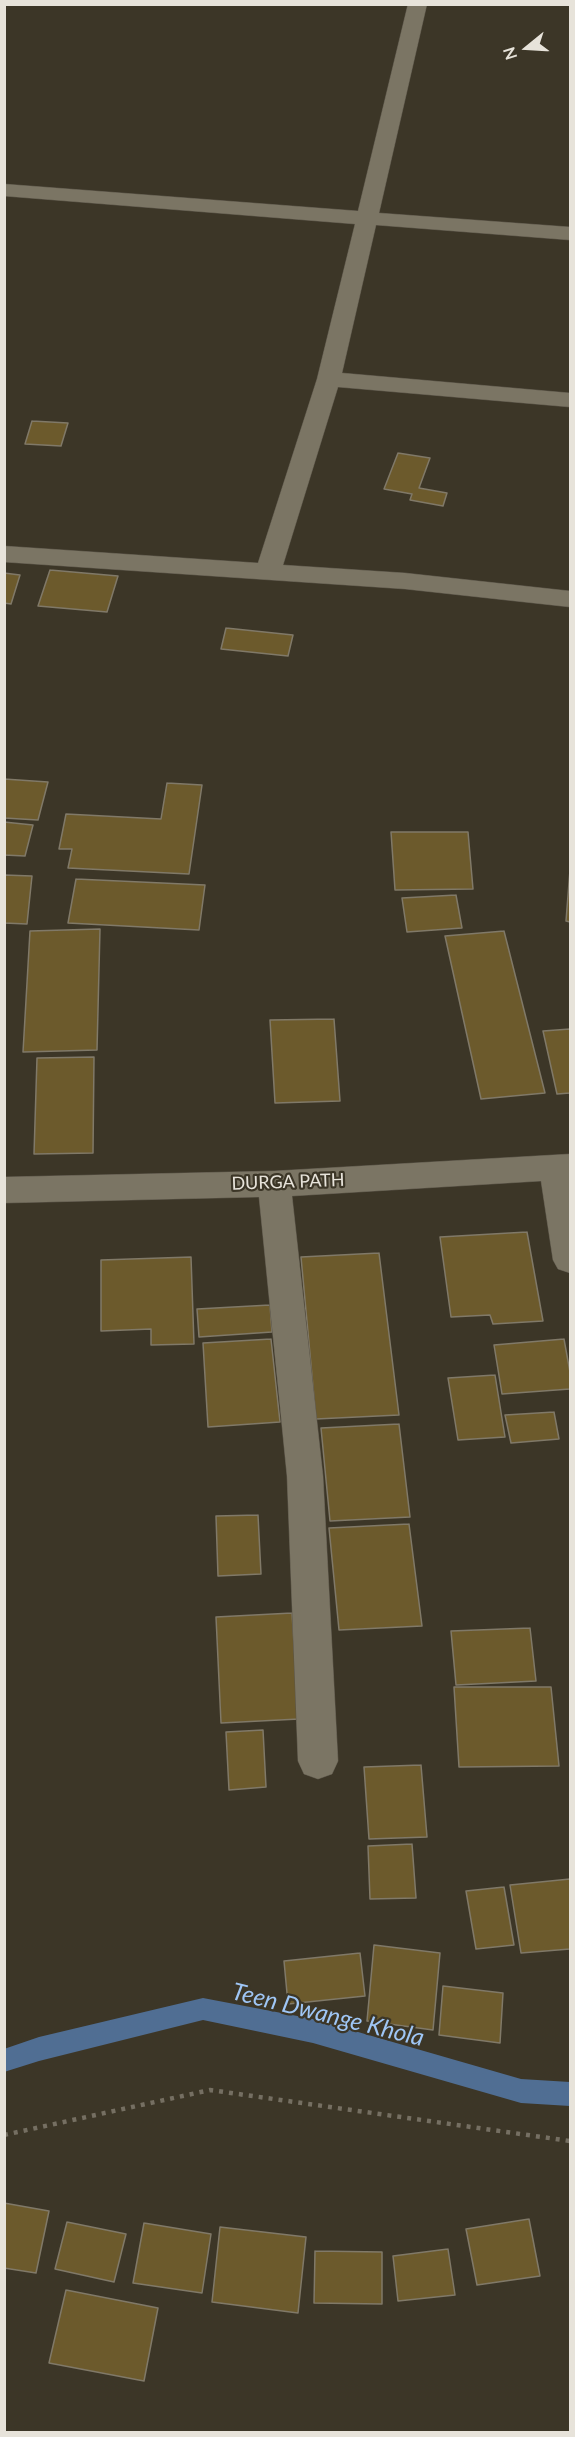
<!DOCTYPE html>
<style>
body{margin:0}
#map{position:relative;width:575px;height:2437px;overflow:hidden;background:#3c3627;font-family:Lato,sans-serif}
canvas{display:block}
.frame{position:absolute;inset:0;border:6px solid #e7e3da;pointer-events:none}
.north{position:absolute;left:497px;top:18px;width:60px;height:60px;-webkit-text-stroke:4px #3c3627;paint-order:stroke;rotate:252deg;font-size:16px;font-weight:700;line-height:24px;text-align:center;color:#e7e3da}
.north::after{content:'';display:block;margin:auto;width:21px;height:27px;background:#e7e3da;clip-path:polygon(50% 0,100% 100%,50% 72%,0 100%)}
</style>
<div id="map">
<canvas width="575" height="2437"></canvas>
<div class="frame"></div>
<div class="north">N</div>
</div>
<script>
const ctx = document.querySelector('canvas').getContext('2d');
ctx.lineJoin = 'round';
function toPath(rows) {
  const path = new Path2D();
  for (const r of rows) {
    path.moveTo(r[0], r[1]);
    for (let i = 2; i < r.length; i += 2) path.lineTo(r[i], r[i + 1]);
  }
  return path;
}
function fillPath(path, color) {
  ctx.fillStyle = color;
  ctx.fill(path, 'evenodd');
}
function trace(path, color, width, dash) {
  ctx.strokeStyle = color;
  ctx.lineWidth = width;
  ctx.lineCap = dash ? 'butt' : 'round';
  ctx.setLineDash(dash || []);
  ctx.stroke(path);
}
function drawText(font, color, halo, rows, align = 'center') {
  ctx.font = font + ' Lato,sans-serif';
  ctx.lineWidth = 4.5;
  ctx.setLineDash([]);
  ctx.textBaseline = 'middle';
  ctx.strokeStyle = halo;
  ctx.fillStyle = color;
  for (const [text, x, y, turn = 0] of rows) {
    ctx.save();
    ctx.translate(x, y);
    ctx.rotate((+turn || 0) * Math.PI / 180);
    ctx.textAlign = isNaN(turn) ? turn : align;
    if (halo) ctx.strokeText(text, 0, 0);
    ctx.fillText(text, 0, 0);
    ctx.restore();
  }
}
fillPath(toPath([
 [203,1998,313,2019,521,2079,570,2082,570,2106,521,2103,313,2043,203,2020,39,2061,4,2072,4,2049,39,2037,203,1998]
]), '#506e93');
const building = toPath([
 [32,421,68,423,61,446,25,444,32,421],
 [398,453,430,458,419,488,447,493,443,506,410,500,412,494,384,489,398,453],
 [50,570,118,576,107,612,38,606,50,570],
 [4,573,20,575,11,604,4,603,4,573],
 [226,628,293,635,288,656,221,649,226,628],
 [4,779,48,782,38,820,4,818,4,779],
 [167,783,202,785,189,874,68,868,72,849,59,849,66,814,161,819,167,783],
 [4,822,33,825,25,856,4,855,4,822],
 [391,832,468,832,473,889,395,890,391,832],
 [570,870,570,922,566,921,570,870],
 [4,875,32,876,27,924,4,923,4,875],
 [76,879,205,885,199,930,68,923,76,879],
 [456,895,462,928,407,932,402,898,456,895],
 [100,929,97,1050,23,1052,30,931,100,929],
 [504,931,545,1093,481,1099,445,936,504,931],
 [334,1019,340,1101,275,1103,270,1020,334,1019],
 [570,1029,570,1093,557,1094,543,1031,570,1029],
 [94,1057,93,1153,34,1154,37,1058,94,1057],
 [527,1232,543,1321,493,1324,490,1315,451,1317,440,1237,527,1232],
 [379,1253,399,1415,316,1419,301,1257,379,1253],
 [191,1257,194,1344,151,1345,151,1329,101,1331,101,1260,191,1257],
 [270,1305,272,1332,199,1337,197,1309,270,1305],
 [271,1339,280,1422,208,1427,203,1343,271,1339],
 [564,1339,570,1372,570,1389,502,1394,494,1345,564,1339],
 [495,1375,505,1437,458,1440,448,1378,495,1375],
 [554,1412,559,1439,511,1443,505,1415,554,1412],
 [399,1424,410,1517,330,1521,321,1428,399,1424],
 [258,1515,261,1574,218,1576,216,1516,258,1515],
 [409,1524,422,1626,339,1630,329,1528,409,1524],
 [292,1613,299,1719,221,1723,216,1617,292,1613],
 [530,1628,536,1681,456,1685,451,1631,530,1628],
 [454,1687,551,1687,559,1766,459,1767,454,1687],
 [263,1730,266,1787,229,1790,226,1732,263,1730],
 [421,1765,427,1837,369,1839,364,1767,421,1765],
 [412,1844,416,1898,370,1899,368,1846,412,1844],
 [570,1879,570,1949,521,1953,510,1885,570,1879],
 [504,1887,514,1945,476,1949,466,1891,504,1887],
 [374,1945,440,1953,433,2030,367,2021,374,1945],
 [360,1953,365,1996,288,2004,284,1961,360,1953],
 [443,1986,503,1993,500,2043,439,2035,443,1986],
 [4,2203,49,2211,36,2273,4,2268,4,2203],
 [529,2219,540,2276,477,2285,466,2229,529,2219],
 [67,2222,126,2234,114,2282,55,2269,67,2222],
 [144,2223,211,2234,202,2293,133,2283,144,2223],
 [220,2227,306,2237,298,2313,212,2302,220,2227],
 [448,2249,455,2295,398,2301,393,2256,448,2249],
 [315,2251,382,2252,382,2304,314,2303,315,2251],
 [66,2290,158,2308,144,2381,49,2363,66,2290]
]);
fillPath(building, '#6c5a2c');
trace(building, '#807968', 1.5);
const minor = toPath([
 [408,4,427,4,379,213,570,227,570,240,376,225,342,373,570,393,570,407,338,387,283,565,405,573,570,591,570,607,405,589,4,562,4,546,258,563,317,379,355,224,4,196,4,184,358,211,408,4],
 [570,1154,570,1273,558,1269,553,1260,541,1181,292,1196,323,1476,338,1761,332,1774,318,1779,304,1774,298,1761,287,1476,259,1197,4,1203,4,1177,274,1171,570,1154]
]);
trace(minor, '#5a5448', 1);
trace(toPath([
 [4,2135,210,2090,570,2141]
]), '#756f62', 4.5, [4, 6]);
fillPath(minor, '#7b7564');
drawText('18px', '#e7e3da', '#3c3627', [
 ["DURGA PATH",288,1182,-2]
]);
drawText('italic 24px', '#9fc6f5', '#3c3627', [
 ["Teen Dwange Khola",328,2015,14]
]);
</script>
